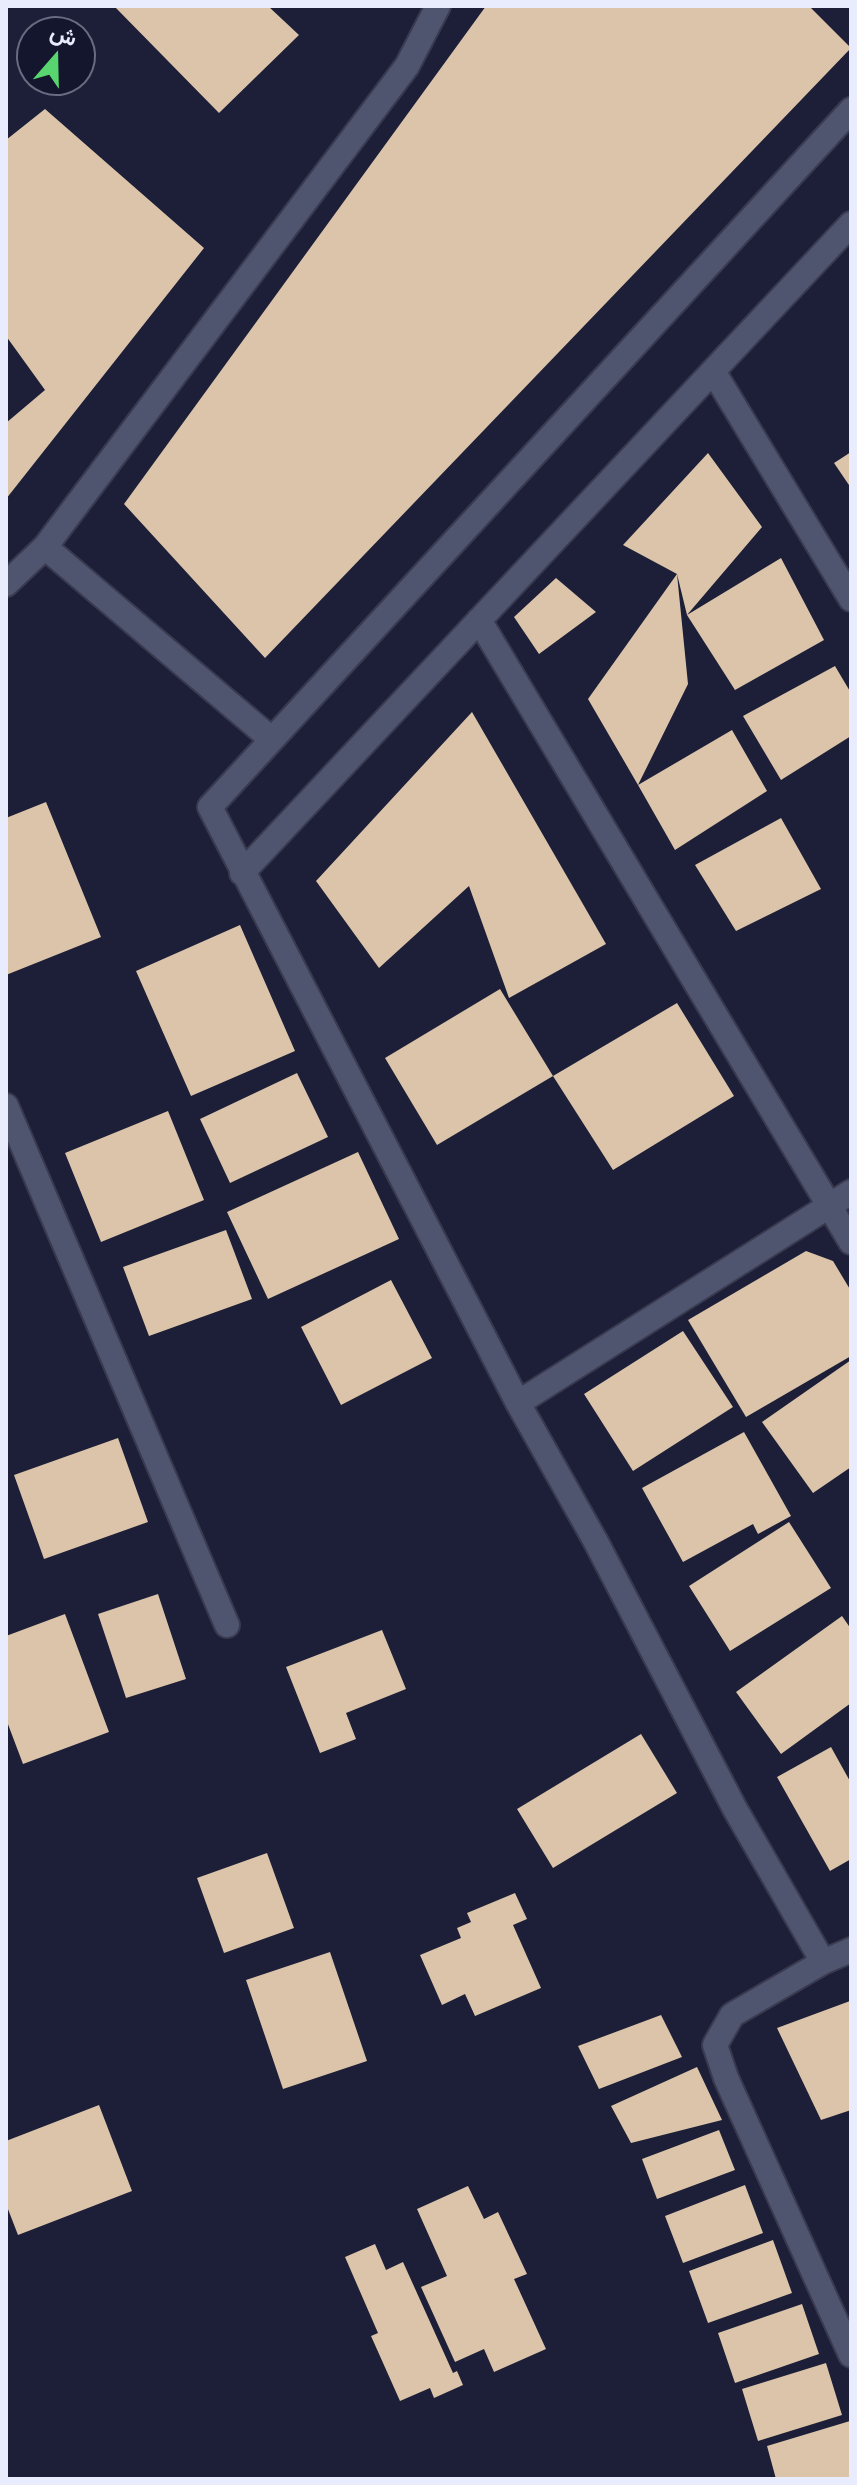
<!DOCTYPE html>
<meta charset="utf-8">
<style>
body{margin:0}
#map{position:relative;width:857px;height:2485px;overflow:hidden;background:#1c1f37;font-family:"Source Sans 3",Vazirmatn,sans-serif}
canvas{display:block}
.frame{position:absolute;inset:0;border:8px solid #e9ecfd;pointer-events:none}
.north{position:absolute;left:16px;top:16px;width:80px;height:80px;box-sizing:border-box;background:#13162d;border:2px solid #696c80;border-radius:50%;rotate:20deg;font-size:22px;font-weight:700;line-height:32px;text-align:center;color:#e9ecfd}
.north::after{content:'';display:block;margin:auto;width:28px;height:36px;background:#58d56f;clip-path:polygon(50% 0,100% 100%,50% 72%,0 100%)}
</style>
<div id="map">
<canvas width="857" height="2485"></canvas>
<div class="frame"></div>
<div class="north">ش</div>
</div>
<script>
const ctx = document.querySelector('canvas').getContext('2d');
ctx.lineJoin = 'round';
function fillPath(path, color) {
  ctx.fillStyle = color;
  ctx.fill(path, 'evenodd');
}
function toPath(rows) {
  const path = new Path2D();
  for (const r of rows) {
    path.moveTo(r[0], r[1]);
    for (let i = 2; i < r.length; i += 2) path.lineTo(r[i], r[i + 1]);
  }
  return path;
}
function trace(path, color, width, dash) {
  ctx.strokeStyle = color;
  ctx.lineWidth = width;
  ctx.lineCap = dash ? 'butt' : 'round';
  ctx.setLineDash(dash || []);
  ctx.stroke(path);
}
fillPath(toPath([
 [114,6,268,6,299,35,219,113],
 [486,6,809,6,851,48,265,658,124,504],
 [45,109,204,248,6,499,6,423,45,390,6,336,6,140],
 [851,452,851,488,834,463],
 [708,453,762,527,687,615,677,574,623,545],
 [781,558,824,640,735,690,687,615],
 [677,574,688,684,638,785,588,699],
 [556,578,596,612,539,654,514,617],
 [835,666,851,693,851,736,781,780,743,716],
 [472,712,606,944,509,998,469,886,379,968,316,881],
 [732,730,767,791,675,850,638,785],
 [46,802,101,937,6,975,6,818],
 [781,818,821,889,736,931,695,865],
 [240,925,295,1051,191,1096,136,971],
 [500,989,553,1076,437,1145,385,1058],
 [677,1003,734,1096,613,1170,553,1076],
 [297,1073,328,1137,230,1183,200,1119],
 [168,1111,204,1200,101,1242,65,1153],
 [358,1152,399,1239,268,1299,227,1212],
 [226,1230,252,1299,149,1336,123,1267],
 [806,1251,833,1261,851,1291,851,1356,746,1417,688,1320],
 [391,1280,432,1358,341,1405,301,1327],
 [683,1331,733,1407,633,1471,584,1394],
 [851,1360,851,1467,813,1493,762,1422],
 [744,1432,791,1516,758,1534,753,1524,683,1562,642,1488],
 [118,1438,148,1522,44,1559,14,1475],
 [789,1522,831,1588,730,1651,689,1586],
 [158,1594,186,1679,126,1698,98,1614],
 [65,1614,109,1732,23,1764,6,1719,6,1636],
 [842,1616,851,1629,851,1703,781,1754,736,1692],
 [382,1630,406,1689,346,1713,356,1739,320,1753,286,1667],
 [641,1734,677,1793,553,1868,517,1809],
 [831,1747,851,1783,851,1859,830,1871,777,1777],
 [267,1853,294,1928,224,1953,197,1878],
 [515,1893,527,1919,513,1925,541,1988,475,2016,465,1994,442,2005,420,1955,461,1938,457,1928,471,1922,467,1913],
 [330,1952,367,2061,283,2089,246,1980],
 [850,2001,851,2110,821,2120,777,2028],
 [661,2015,682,2057,599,2089,578,2046],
 [697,2067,722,2120,631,2143,611,2106],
 [99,2105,132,2191,18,2235,6,2204,6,2141],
 [719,2130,735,2170,657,2199,642,2159],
 [745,2185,763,2233,683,2263,665,2216],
 [468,2186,484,2219,498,2212,527,2274,514,2279,546,2349,494,2372,484,2349,455,2362,421,2287,447,2276,417,2209],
 [773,2240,792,2293,708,2323,689,2271],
 [375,2244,386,2270,403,2262,453,2373,457,2371,463,2385,434,2398,430,2388,400,2401,371,2336,378,2333,345,2257],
 [802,2304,819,2354,735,2383,718,2333],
 [826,2363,842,2415,758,2441,742,2389],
 [850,2421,851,2477,776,2479,767,2446]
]), '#dbc4a9');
const minor = toPath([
 [851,110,210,807,518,1403,596,1542,735,1809,823,1962,851,1950],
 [713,371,851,599],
 [45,547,270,738],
 [6,584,45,547,407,66,438,6],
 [479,620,851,1242],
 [242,873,851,224],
 [6,1106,227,1625],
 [518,1403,851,1192],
 [823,1962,732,2015,715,2045,726,2078,851,2355]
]);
trace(minor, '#393a4f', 28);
trace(minor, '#4f546f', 24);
</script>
